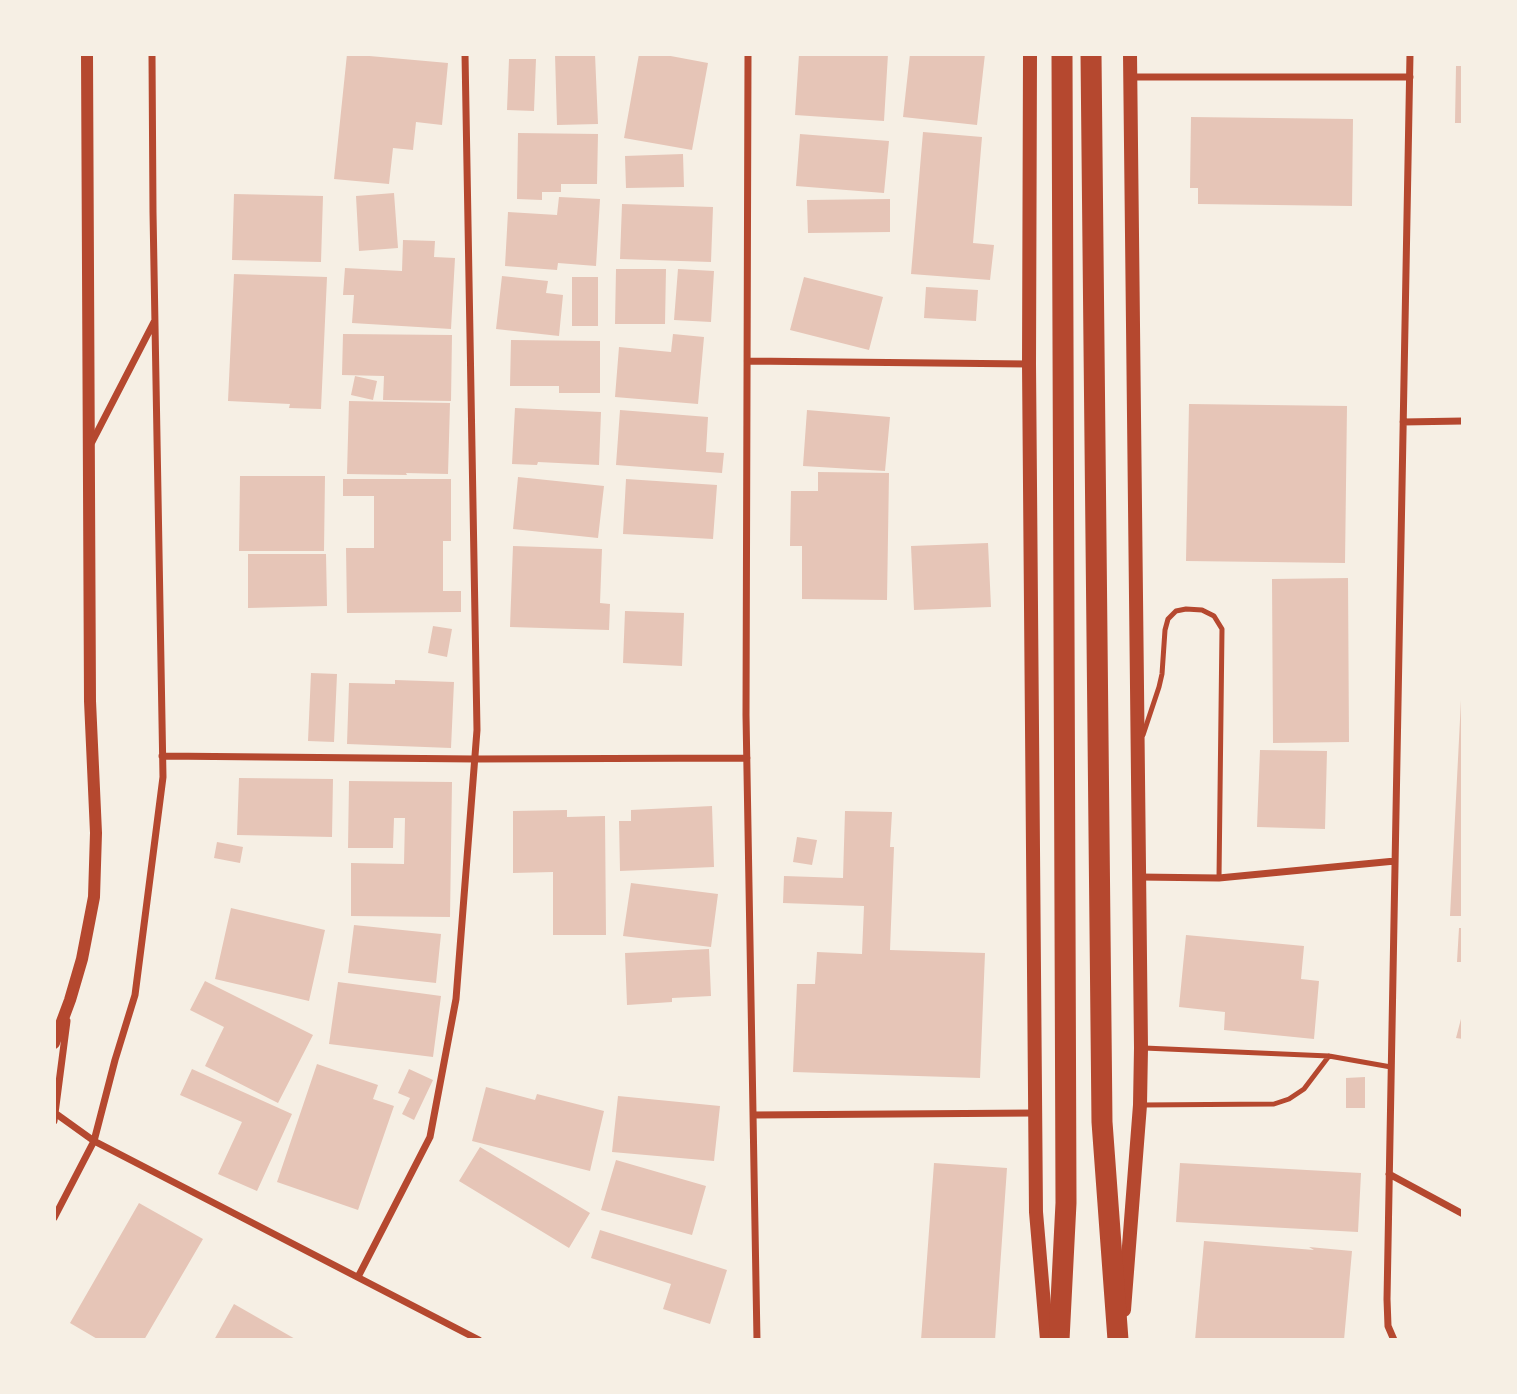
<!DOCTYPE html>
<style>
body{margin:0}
#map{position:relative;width:1517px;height:1394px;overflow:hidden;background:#f6efe4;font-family:"PT Serif",serif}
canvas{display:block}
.frame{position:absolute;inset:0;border:56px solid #f6efe4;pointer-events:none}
</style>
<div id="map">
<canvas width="1517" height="1394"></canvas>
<div class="frame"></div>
</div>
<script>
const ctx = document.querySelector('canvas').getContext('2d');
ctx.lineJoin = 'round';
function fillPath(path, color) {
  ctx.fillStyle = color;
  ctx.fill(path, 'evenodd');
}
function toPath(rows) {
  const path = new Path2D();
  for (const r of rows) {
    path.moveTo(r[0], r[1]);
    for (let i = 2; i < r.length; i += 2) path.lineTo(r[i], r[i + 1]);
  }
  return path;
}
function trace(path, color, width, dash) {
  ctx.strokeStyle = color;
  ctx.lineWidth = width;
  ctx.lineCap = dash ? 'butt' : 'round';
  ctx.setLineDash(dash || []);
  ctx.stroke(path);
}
fillPath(toPath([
 [347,54,448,63,442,125,416,122,413,150,393,148,389,184,334,179],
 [555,54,595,54,598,124,557,125],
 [639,54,660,54,708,63,692,150,624,138],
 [799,54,888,54,884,121,795,115],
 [910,54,985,54,977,125,903,117],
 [509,59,536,59,534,111,507,110],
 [1456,66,1463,66,1463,123,1455,123],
 [1191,117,1353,119,1352,206,1198,204,1198,188,1190,188],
 [923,132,982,137,973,243,994,245,990,280,911,274],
 [518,133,598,134,597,184,561,184,561,192,542,192,542,200,517,199],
 [800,134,889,141,884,193,796,186],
 [683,154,684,187,626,188,625,156],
 [394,193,398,248,359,251,356,196],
 [234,194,323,196,321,262,232,260],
 [559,197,600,199,596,266,558,263,557,270,505,266,508,212,557,215],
 [890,199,890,232,808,233,807,200],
 [622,204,713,207,711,262,620,259],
 [403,240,435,241,434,257,455,258,451,329,352,323,354,295,343,295,345,268,402,271],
 [616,269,666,269,665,324,615,324],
 [678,269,714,271,711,322,674,320],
 [234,274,327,277,321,409,289,408,290,404,228,401],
 [502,276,548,281,546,293,563,295,559,336,496,329],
 [572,277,598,277,598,326,572,326],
 [804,277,883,297,869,350,790,330],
 [926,287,978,290,976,321,924,318],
 [343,334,452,335,451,401,383,400,384,376,342,375],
 [673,334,704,337,698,404,615,397,619,347,671,352],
 [511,340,600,341,600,393,559,393,559,386,510,386],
 [355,376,377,381,373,400,351,395],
 [349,401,450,403,448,474,406,473,407,475,347,474],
 [1189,404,1347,406,1345,563,1186,561],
 [515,408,601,412,599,465,538,462,537,465,512,464],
 [620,410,708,417,706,452,724,453,722,473,616,465],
 [807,410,890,417,885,471,803,466],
 [818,472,889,473,887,600,802,599,802,546,790,546,791,491,818,491],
 [240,476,325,476,324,551,239,551],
 [518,477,604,486,598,538,513,529],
 [343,479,451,479,451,541,443,541,443,591,461,591,461,612,347,613,346,548,374,548,374,496,343,496],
 [626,479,717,485,713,539,623,534],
 [988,543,991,607,914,610,911,546],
 [513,546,602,549,600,603,610,604,609,630,510,627],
 [248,554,326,554,327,606,248,608],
 [1348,578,1349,742,1273,743,1272,579],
 [625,611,684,613,682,666,623,663],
 [433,626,452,629,447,657,428,653],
 [311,673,337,674,334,742,308,741],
 [395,680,454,682,451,748,347,744,349,683,395,684],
 [1461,700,1463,700,1463,916,1450,916],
 [1260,750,1327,751,1325,829,1257,827],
 [239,778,333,779,332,837,237,835],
 [349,781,452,782,450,917,351,916,351,863,404,864,405,818,394,818,393,848,348,848],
 [712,806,714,867,620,871,619,821,631,821,631,810],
 [567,810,567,817,605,816,606,935,553,935,553,872,513,873,513,811],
 [845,811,892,812,890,847,894,847,890,950,985,953,980,1078,793,1072,797,984,815,984,817,952,862,954,864,906,783,903,784,876,843,878],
 [797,837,817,840,812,865,793,862],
 [217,842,243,847,240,863,214,858],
 [631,883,718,894,711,947,623,936],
 [231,908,325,930,309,1001,215,979],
 [354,925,441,934,436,983,348,973],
 [1459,928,1463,928,1463,962,1457,962],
 [1186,935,1304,946,1301,979,1319,981,1314,1039,1224,1030,1225,1012,1179,1007],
 [709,949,711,996,672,998,672,1002,627,1005,625,953],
 [205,981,313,1035,278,1103,205,1066,224,1027,190,1010],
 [338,982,441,996,433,1057,329,1044],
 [1462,1015,1463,1015,1463,1039,1456,1038],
 [317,1064,378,1085,373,1099,394,1106,358,1210,277,1182],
 [192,1069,292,1114,257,1191,218,1174,242,1122,180,1095],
 [409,1069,433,1080,414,1120,402,1114,410,1098,398,1093],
 [1365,1077,1365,1108,1346,1108,1346,1078],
 [486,1087,535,1100,537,1094,604,1111,590,1171,472,1141],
 [618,1096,720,1106,714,1161,612,1152],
 [480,1147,590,1213,569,1248,459,1181],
 [616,1160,706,1186,692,1235,601,1210],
 [934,1163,1007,1168,995,1340,921,1340],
 [1180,1163,1361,1173,1358,1232,1176,1222],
 [139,1203,203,1239,144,1340,99,1340,70,1323],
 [600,1230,727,1270,710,1324,663,1309,671,1284,591,1258],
 [1204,1241,1314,1250,1309,1247,1352,1251,1344,1340,1195,1340],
 [234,1304,297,1340,214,1340]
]), '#e6c5b7');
trace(toPath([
 [1143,735,1159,687,1162,674,1165,630,1168,619,1176,611,1186,609,1202,610,1214,616,1222,629,1219,878],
 [1144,1048,1329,1056,1391,1067],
 [1142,1105,1274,1104,1289,1099,1304,1089,1329,1056]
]), '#b5482f', 5);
trace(toPath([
 [748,54,746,715,757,1340],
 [1131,77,1410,77],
 [747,361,1028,364],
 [1403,422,1463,421],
 [92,442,154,322],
 [162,756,475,759,747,758],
 [1139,877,1219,878,1395,861],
 [55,1113,94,1141,479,1340],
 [753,1115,1035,1113],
 [54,1121,67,1021],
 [1389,1174,1463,1214],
 [54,1218,94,1141,115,1060,135,995,163,777,153,212,152,54],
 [358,1277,430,1137,456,999,477,730,465,54],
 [1394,1340,1388,1326,1387,1299,1410,54]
]), '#b5482f', 7);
trace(toPath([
 [54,1043,70,1000,82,959,94,897,96,833,90,701,87,54]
]), '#b5482f', 12);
trace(toPath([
 [1030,54,1029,364,1036,1212,1047,1340],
 [1124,1310,1140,1105,1141,1048,1130,54]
]), '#b5482f', 14);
trace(toPath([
 [1091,54,1102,1122,1118,1340],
 [1059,1340,1066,1203,1062,54]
]), '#b5482f', 21);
</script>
